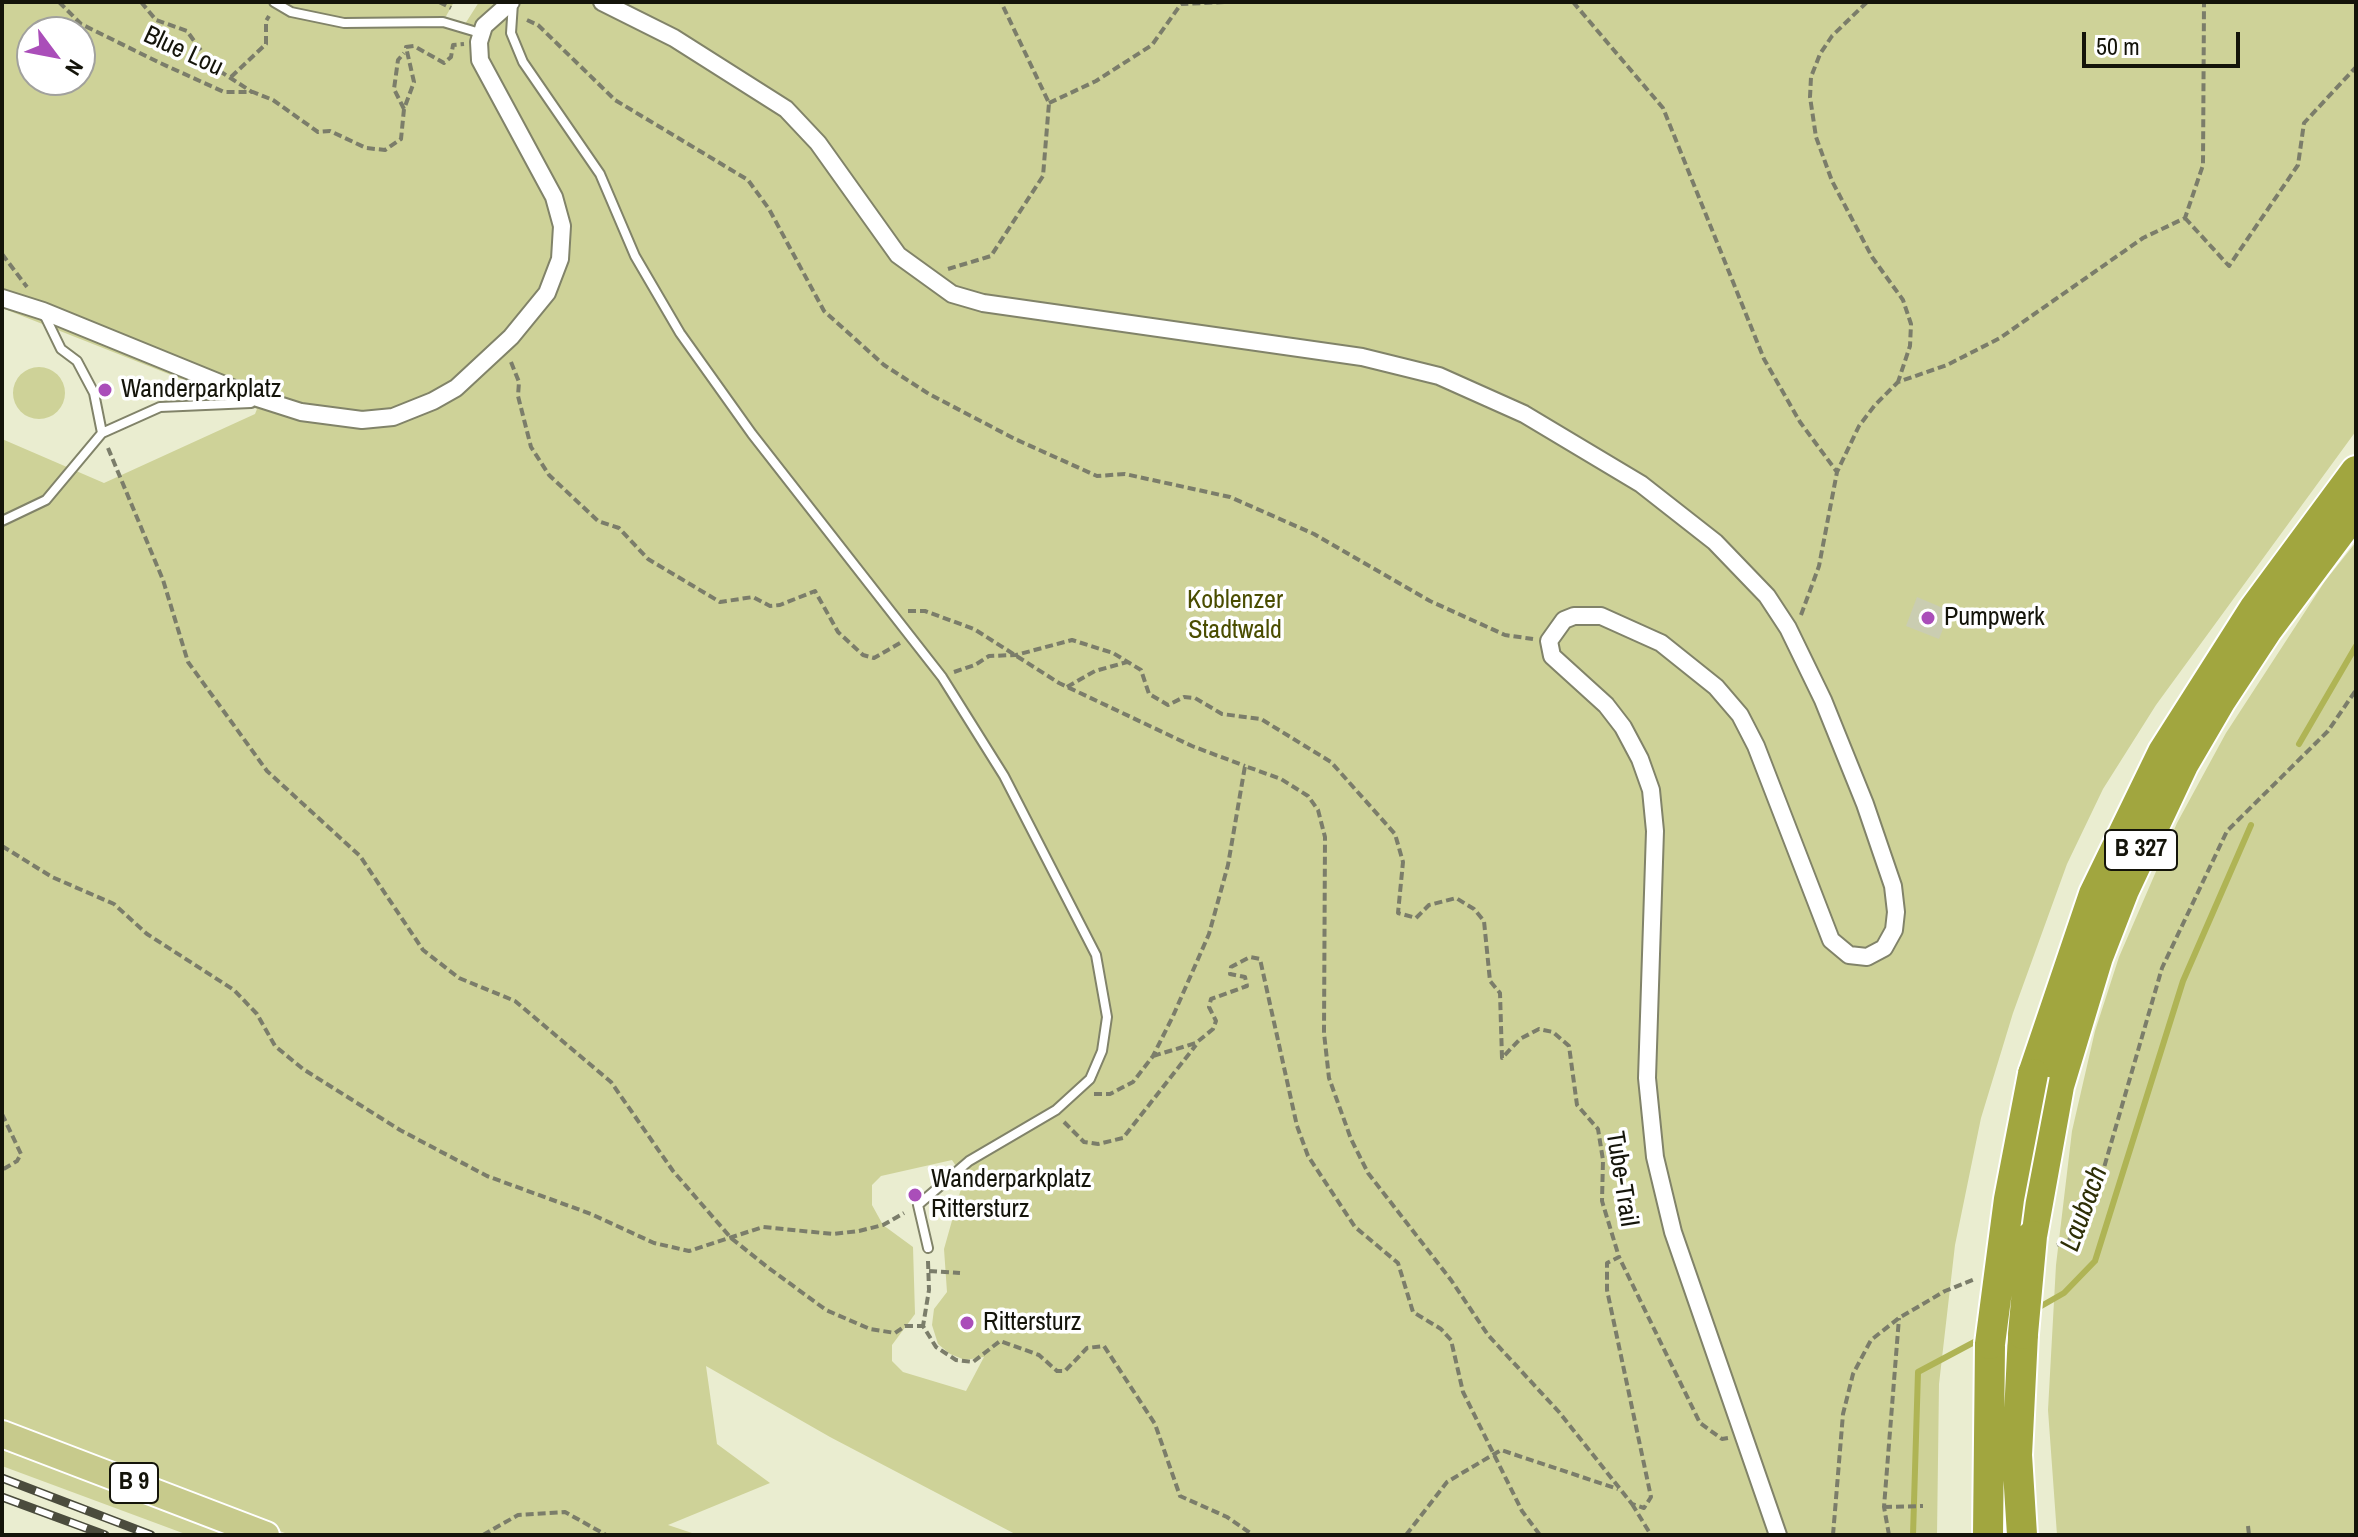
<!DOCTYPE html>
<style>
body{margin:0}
#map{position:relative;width:2358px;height:1537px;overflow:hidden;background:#eaedd0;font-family:"Archivo Narrow",sans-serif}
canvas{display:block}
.frame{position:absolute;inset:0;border:4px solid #14140a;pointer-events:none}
.north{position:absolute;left:16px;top:16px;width:80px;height:80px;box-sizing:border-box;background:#fff;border:2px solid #a1a19d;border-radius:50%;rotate:122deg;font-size:22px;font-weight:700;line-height:32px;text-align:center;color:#14140a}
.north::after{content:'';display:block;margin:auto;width:28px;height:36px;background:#aa4eb9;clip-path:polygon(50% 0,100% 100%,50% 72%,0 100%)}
.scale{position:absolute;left:2082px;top:32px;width:158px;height:36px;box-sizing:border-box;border:4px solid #14140a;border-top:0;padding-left:10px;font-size:24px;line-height:28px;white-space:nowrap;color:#14140a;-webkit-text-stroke:6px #fff;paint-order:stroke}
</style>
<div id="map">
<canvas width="2358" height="1537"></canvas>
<div class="frame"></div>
<div class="north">N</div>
<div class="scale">50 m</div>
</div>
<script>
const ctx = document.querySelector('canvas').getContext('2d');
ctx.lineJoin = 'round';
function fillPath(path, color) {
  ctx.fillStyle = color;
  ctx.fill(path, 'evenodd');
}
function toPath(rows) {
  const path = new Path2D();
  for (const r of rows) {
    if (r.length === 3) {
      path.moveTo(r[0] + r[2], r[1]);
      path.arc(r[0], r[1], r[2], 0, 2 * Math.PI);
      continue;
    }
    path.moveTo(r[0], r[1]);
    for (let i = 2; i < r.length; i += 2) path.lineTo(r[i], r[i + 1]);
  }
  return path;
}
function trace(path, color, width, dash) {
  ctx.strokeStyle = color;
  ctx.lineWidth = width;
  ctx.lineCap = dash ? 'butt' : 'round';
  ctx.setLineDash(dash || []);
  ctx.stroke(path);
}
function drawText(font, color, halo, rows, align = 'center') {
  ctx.font = font + ' "Archivo Narrow",sans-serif';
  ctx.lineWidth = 7;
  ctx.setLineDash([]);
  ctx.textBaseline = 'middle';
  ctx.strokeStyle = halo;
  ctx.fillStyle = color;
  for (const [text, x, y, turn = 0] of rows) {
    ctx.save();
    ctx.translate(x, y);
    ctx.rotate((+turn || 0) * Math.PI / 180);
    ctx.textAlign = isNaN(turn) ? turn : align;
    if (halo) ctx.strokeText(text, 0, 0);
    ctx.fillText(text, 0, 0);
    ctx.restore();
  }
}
fillPath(toPath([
 [2,2,454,2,445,18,465,24,479,2,2356,2,2356,431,2156,705,2103,789,2067,864,2013,1013,1981,1118,1955,1245,1939,1384,1937,1535,1017,1535,830,1437,706,1366,717,1444,770,1483,668,1525,698,1535,290,1535,2,1424,2,439,104,483,255,414,257,409,2,308],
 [32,32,80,32,80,80,32,80],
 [952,1160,964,1178,944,1249,947,1292,934,1309,932,1325,938,1344,950,1354,965,1360,984,1357,966,1391,903,1372,892,1361,892,1345,915,1314,913,1247,883,1225,872,1205,872,1185,881,1176],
 [39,393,26],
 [2356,542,2356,1535,2057,1535,2048,1410,2056,1265,2072,1131,2095,1031,2119,957,2177,823,2226,733,2325,581],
 [2,1450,202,1521,236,1535,188,1535,2,1466]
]), '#ced298');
trace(toPath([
 [2299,744,2356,646],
 [2036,1309,2064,1293,2095,1261,2183,981,2251,825],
 [1913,1535,1918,1372,1980,1339]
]), '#afb455', 6);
fillPath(toPath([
 [1917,597,1950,611,1939,639,1906,626]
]), '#cacdb1');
const lane = toPath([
 [274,2,291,12,344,23,443,22,480,33],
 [513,3,511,33,523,62,600,174,635,256,680,333,752,434,942,677,1004,776,1096,955,1107,1017,1102,1051,1090,1079,1056,1110,969,1161,918,1205,928,1248],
 [44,314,61,349,77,361,94,393,102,433],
 [2,521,46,500,102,433,160,407,251,403,253,399]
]);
const street = toPath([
 [602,2,674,38,786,109,818,143,898,255,952,294,983,303,1362,357,1439,376,1524,414,1641,484,1715,542,1767,596,1788,628,1823,700,1865,804,1893,886,1896,912,1894,930,1884,948,1867,957,1849,955,1831,940,1756,746,1740,715,1716,687,1661,643,1601,616,1574,616,1564,620,1549,641,1552,656,1606,705,1623,727,1640,759,1651,790,1655,831,1647,1078,1655,1157,1673,1232,1778,1535],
 [2,298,43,311,254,397,301,412,362,420,393,417,433,401,456,388,511,337,547,293,560,259,562,226,554,197,480,60,479,42,484,26,511,2]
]);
const primary = toPath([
 [2,1434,266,1535]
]);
const highway = toPath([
 [2033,1074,2094,894,2163,752,2254,609,2356,471],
 [2032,1236,2059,1086,2098,957,2124,890,2183,765,2221,700,2267,630,2356,511],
 [1988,1535,1990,1344],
 [2022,1535,2017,1455,2023,1334]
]);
trace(lane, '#818369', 12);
trace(street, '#818369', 20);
trace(primary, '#fff', 30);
trace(highway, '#fff', 34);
trace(toPath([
 [59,2,81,24,158,62,224,92,253,92,273,100,318,132,330,131,366,148,385,150,401,139,404,109,414,82,406,47,414,46,444,63,451,57,453,45,464,44],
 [141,2,156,20,187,31,212,66,252,92],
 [439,2,451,8],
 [1573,2,1663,108,1764,359,1800,422,1837,472],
 [1867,2,1832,36,1820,54,1811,77,1810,97,1816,137,1832,181,1872,257,1903,300,1911,324,1910,346,1898,382],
 [527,20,538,25,615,100,748,180,769,209,824,311,884,365,929,394,1015,439,1097,476,1125,474,1230,497,1314,534,1430,601,1505,635,1533,639],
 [231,77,266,44,266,21,269,16],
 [1049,103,1096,81,1152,45,1181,4,1226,2],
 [404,109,394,89,398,60,404,53],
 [2185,218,2229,266,2298,165,2304,123,2356,67],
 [2,254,27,287],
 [948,269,991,256,1043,176,1049,103,1001,2],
 [511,362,519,382,518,396,531,447,549,475,598,521,619,528,648,559,720,602,753,597,770,606,780,605,815,591,838,632,863,655,874,658,900,643],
 [108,448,163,580,188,662,267,771,360,856,423,950,459,978,515,1001,611,1082,673,1171,731,1238,766,1266,826,1310,870,1329,895,1333,905,1326,923,1326],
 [908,611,925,611,974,629,1059,683,1192,746,1245,766],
 [1801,615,1819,566,1837,472,1859,426,1875,405,1898,382,1947,365,2000,338,2143,238,2185,218,2203,165,2204,2],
 [954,672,975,665,989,656,1016,655,1072,640,1113,653,1141,670,1149,694,1168,705,1184,697,1195,698,1222,714,1261,719,1331,762,1395,834,1403,862,1398,913,1416,918,1429,905,1456,898,1474,909,1484,921,1490,981,1500,993,1502,1058,1520,1039,1539,1029,1553,1032,1569,1046,1577,1105,1598,1129,1603,1160,1602,1201,1619,1257],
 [1067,687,1095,671,1127,662],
 [2,846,52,877,114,904,147,934,234,990,257,1014,275,1046,303,1069,400,1130,487,1176,591,1214,654,1243,689,1251,763,1227,833,1234,859,1231,883,1225,904,1213],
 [1153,1056,1196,1043,1213,1029,1216,1021,1209,1007,1211,999,1247,986,1245,977,1230,974,1231,967,1250,957,1260,959,1297,1126,1308,1156,1355,1227,1398,1263,1413,1312,1441,1329,1451,1340,1463,1392,1522,1511,1540,1535],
 [1094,1094,1110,1094,1133,1082,1153,1056,1173,1016,1209,934,1228,865,1245,766,1281,779,1308,796,1318,810,1325,837,1324,1033,1329,1078,1351,1139,1368,1173,1451,1280,1488,1335,1559,1412,1632,1504,1644,1508,1651,1497,1607,1290,1607,1263,1619,1257,1700,1423,1722,1439,1728,1438],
 [2,1114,21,1154,17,1161,2,1170],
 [1064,1122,1084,1142,1098,1144,1123,1138,1196,1045],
 [2057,1245,2069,1240,2094,1202,2162,968,2227,831,2328,731,2356,690],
 [928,1261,929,1290,923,1326,936,1347,956,1360,973,1362,1000,1341,1039,1355,1057,1371,1065,1371,1087,1348,1104,1346,1155,1424,1180,1496,1227,1517,1253,1535],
 [929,1271,960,1273],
 [1632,1504,1651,1535],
 [1884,1507,1923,1506],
 [2248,1526,2249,1535],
 [483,1535,518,1515,565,1512,606,1535],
 [1406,1535,1447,1482,1501,1450,1618,1489],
 [1833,1535,1843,1414,1853,1374,1871,1340,1899,1318,1945,1291,1975,1279],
 [1889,1535,1884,1507,1899,1318]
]), '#7b7d6a', 4, [8, 4]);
trace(lane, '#fff', 8);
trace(street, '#fff', 16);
trace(primary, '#c7ca8c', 26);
trace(highway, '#a1a63f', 30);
const rail = toPath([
 [2,1478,151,1535],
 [2,1497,105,1535]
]);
trace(rail, '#4b4c3d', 9);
trace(rail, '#fff', 6, [18]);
const highwayBridge = toPath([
 [2023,1334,2032,1236],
 [1990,1344,2009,1199,2033,1074]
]);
trace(highwayBridge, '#fff', 34, []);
trace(highwayBridge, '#a1a63f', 30);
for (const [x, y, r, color] of [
 [105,390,8,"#aa4eb9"],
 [1928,618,8,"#aa4eb9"],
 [915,1195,8,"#aa4eb9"],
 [967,1323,8,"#aa4eb9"]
]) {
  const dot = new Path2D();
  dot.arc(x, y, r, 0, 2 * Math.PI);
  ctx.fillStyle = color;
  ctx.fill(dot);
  trace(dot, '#fff', 3);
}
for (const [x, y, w] of [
 [2141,850,72],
 [134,1483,48]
]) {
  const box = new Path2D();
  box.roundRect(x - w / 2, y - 20, w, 40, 6);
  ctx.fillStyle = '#fff';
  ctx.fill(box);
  trace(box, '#14140a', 2);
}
drawText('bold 24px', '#14140a', null, [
 ["B 327",2141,850],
 ["B 9",134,1483]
]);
drawText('26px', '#14140a', '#fff', [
 ["Blue Lou",183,52,25],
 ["Tube-Trail",1621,1179,81]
]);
drawText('26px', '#14140a', '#fff', [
 ["Wanderparkplatz",121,390],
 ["Pumpwerk",1944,618],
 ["Wanderparkplatz",931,1180],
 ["Rittersturz",931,1210],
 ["Rittersturz",983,1323]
], 'left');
drawText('26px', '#4a4d00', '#fff', [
 ["Koblenzer",1235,601],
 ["Stadtwald",1235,631]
]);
drawText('italic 28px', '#2e2f06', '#fff', [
 ["Laubach",2085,1209,-70]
]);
</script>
